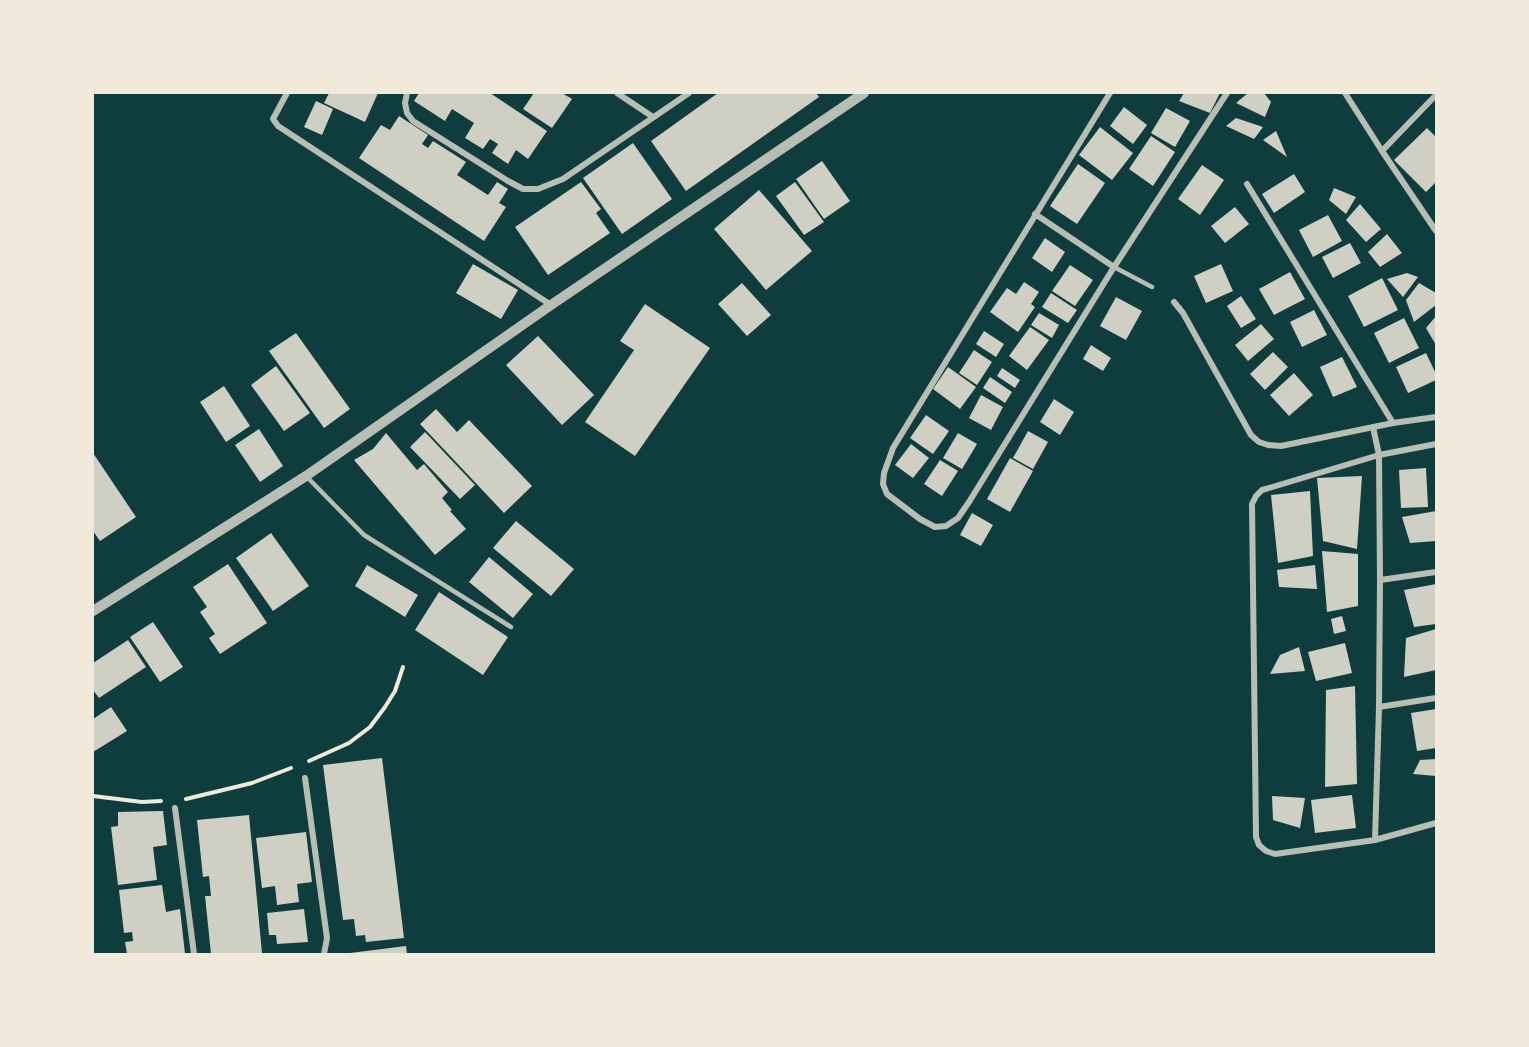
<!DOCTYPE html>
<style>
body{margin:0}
#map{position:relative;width:1529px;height:1047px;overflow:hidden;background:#0f3d3e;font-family:"Space Grotesk",sans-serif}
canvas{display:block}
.frame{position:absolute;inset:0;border:94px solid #f1e9da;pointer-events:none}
</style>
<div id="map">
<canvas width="1529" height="1047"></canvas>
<div class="frame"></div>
</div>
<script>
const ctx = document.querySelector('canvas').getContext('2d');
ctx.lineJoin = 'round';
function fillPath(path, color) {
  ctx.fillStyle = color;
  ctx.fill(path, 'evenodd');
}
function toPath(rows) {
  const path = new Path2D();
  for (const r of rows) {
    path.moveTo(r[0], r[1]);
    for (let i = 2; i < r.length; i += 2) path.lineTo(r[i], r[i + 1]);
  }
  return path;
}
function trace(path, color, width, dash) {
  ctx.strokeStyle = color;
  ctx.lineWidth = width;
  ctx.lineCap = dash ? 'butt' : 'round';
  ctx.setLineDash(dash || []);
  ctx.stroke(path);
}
fillPath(toPath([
 [329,93,378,93,365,122,324,103],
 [419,93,490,93,547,131,528,159,516,150,508,164,492,153,498,144,490,139,483,149,465,138,474,123,452,109,445,121,414,101],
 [534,93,562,93,572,99,552,128,523,109],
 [718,93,816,93,819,97,686,191,651,141],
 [1184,93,1220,93,1210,113,1179,101],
 [1248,93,1264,93,1271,102,1265,117,1236,103],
 [316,101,333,109,322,135,304,127],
 [1124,107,1147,125,1133,144,1110,126],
 [1166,108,1190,121,1175,147,1151,133],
 [399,116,428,135,422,144,428,148,433,141,466,162,457,175,488,195,497,182,508,189,499,203,506,207,484,241,359,158,381,125,390,130],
 [1236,118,1263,127,1254,139,1226,126],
 [1100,127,1133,153,1112,180,1079,155],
 [1427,128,1436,137,1436,182,1426,192,1394,160],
 [1276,131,1287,157,1263,140],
 [1151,136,1175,152,1153,186,1129,169],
 [633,143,672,199,622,234,583,178],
 [822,161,850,201,824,219,796,179],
 [1078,164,1105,183,1077,224,1050,206],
 [1202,165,1224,180,1200,215,1178,199],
 [1294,174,1305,192,1274,213,1262,194],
 [581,182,601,209,596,213,610,233,548,275,515,227],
 [795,182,824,222,804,235,776,196],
 [1334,188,1356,197,1346,214,1329,200],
 [759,190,812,251,766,290,714,229],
 [1360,204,1381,229,1366,242,1346,220],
 [1235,207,1249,224,1225,243,1211,226],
 [1328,215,1342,241,1313,257,1299,230],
 [1387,234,1402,253,1380,267,1368,252],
 [1045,238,1065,252,1052,272,1032,258],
 [1350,243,1361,263,1333,278,1322,257],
 [473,264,518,290,501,319,456,293],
 [1221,264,1233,291,1206,303,1194,276],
 [1070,265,1093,280,1075,306,1052,291],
 [1290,272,1305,299,1274,315,1259,289],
 [1407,273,1418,277,1403,297,1387,279],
 [1382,278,1398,310,1364,327,1348,296],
 [1024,282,1039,292,1031,304,1035,307,1018,332,990,312,1007,288,1016,294],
 [742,283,771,315,747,336,718,304],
 [1419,283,1436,293,1436,305,1414,322,1406,300],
 [1051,293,1077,310,1068,323,1042,307],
 [1241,296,1256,319,1241,328,1227,306],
 [1116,297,1142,311,1126,340,1100,326],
 [645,304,710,348,635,456,585,422,634,350,620,341],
 [1314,310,1327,335,1302,347,1290,322],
 [1039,313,1059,325,1052,338,1031,325],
 [1436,316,1436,345,1426,328],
 [1404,318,1419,348,1389,363,1374,333],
 [1261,324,1274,339,1248,361,1235,345],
 [1030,327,1049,340,1027,370,1009,356],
 [984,331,1004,344,996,357,976,344],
 [296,333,350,409,324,428,269,351],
 [538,336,594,395,562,425,506,365],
 [1091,345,1111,358,1103,371,1083,359],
 [974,350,992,362,977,385,959,373],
 [1273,352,1288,367,1265,390,1250,374],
 [1426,353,1436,374,1436,380,1408,393,1396,367],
 [1342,357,1357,387,1333,397,1320,367],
 [276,366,310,413,284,431,251,385],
 [948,367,976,387,960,409,933,389],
 [1002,368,1020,380,1015,388,997,376],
 [1294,373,1313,395,1289,416,1270,395],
 [990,377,1012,392,1005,403,983,388],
 [224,386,250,426,226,442,200,402],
 [981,395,1003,407,991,430,969,418],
 [1054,399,1074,412,1060,435,1040,422],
 [436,409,457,432,469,420,532,486,504,513,420,424],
 [926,415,949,431,933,454,910,438],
 [259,429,283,466,260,482,235,445],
 [1028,431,1048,442,1033,469,1013,458],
 [425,432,475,485,460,499,410,447],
 [386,433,417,470,424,464,448,492,442,498,452,510,450,511,466,529,435,555,354,460,373,449],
 [958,433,977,444,962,469,943,458],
 [911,444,929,458,913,478,895,465],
 [93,453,136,517,100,541,93,531],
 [1010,458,1033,471,1010,512,987,499],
 [940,460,958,471,942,496,924,484],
 [1426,468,1428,507,1401,508,1399,470],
 [1362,476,1357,549,1323,541,1317,478],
 [1310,491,1313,556,1278,563,1271,495],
 [1436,511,1436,541,1410,543,1402,517],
 [972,513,993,525,981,546,960,535],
 [516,521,574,569,551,596,493,548],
 [271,533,309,586,273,611,236,558],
 [1322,551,1358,554,1358,606,1327,612],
 [489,557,533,594,513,618,469,582],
 [228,564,267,623,220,654,209,638,215,634,200,612,207,607,193,587],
 [367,565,418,595,405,617,355,586],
 [1315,565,1317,589,1279,587,1277,570],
 [1436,584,1436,624,1414,627,1404,590],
 [439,592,508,637,483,675,415,630],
 [1342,616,1346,631,1334,634,1331,619],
 [153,622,183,667,160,682,130,637],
 [1436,629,1436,670,1404,677,1406,638],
 [128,640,146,667,99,698,93,690,93,663],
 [1345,643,1352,673,1316,681,1308,652],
 [1299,647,1305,671,1270,674,1280,655],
 [1355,686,1357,784,1325,787,1326,690],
 [111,707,127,731,93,752,93,719],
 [1436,709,1436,748,1417,751,1411,713],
 [382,758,404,938,366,942,365,935,356,936,354,919,343,920,323,765],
 [1436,759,1436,776,1413,774,1420,760],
 [1352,795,1356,828,1315,833,1311,800],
 [1272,796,1305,798,1300,828,1273,820],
 [163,811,167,845,153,847,157,880,118,885,111,827,118,826,118,812],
 [249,815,262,953,211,954,205,896,211,896,209,876,203,877,197,820],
 [306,832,312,882,297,884,299,902,277,905,275,886,262,888,256,838],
 [162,885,166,912,180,909,185,954,127,954,125,942,133,941,132,932,124,933,119,890],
 [304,909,308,942,277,944,276,935,269,935,267,913],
 [406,946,407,954,350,954,350,953]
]), '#cfcfc3');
trace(toPath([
 [309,761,349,743,370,727,385,707,395,691,403,667],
 [93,796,142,802,161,801],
 [186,799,252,783,291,768]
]), '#f1e9da', 4);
trace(toPath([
 [1114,267,1152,287],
 [306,476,364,535,511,627]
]), '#b8beb3', 4.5);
trace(toPath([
 [287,93,273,119,278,126,551,305],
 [407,93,405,103,407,113,413,121,508,181,523,189,538,189,563,179,689,93],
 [617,93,653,117],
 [1110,93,893,448,884,473,883,484,887,494,920,519,935,527,946,526,958,518,969,502,1114,267,1227,93],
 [1345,93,1382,151,1436,231],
 [1382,151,1436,95],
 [1247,184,1393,423],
 [1035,214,1114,267],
 [1174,302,1183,313,1251,435,1259,442,1268,445,1281,446,1393,423,1436,417],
 [1373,427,1379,455,1380,580,1379,707,1375,840],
 [1436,444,1379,455,1269,488,1262,490,1256,496,1252,504,1256,837,1259,845,1266,851,1275,854,1375,840,1436,823],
 [1380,580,1436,572],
 [1379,707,1436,698],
 [305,778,327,938,324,954],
 [175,808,194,954]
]), '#b8beb3', 6);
trace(toPath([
 [93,611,306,476,551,305,864,93]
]), '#b8beb3', 10);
</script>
